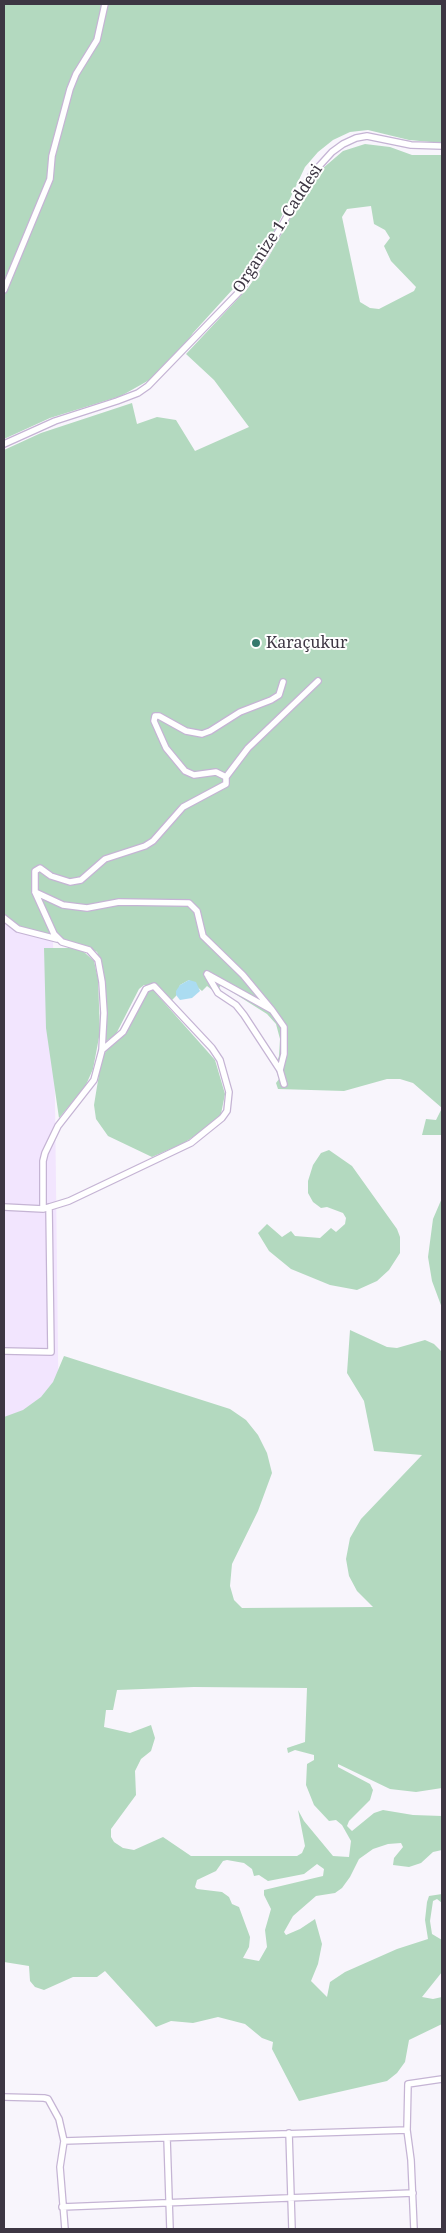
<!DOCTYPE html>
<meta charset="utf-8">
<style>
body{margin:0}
#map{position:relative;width:446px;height:2233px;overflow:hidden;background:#f8f5fc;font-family:"Noto Serif",serif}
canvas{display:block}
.frame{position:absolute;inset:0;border:5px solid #3d3643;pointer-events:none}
</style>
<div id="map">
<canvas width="446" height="2233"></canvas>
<div class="frame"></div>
</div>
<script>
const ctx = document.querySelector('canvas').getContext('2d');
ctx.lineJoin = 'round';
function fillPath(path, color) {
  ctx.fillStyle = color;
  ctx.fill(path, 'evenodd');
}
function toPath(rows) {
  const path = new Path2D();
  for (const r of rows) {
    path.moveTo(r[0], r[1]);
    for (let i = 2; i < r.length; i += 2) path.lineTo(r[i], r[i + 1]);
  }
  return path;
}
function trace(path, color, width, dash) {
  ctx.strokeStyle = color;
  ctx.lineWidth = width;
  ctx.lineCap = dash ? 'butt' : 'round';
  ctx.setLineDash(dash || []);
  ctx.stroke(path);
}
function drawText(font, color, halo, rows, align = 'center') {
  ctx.font = font + ' "Noto Serif",serif';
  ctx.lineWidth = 4;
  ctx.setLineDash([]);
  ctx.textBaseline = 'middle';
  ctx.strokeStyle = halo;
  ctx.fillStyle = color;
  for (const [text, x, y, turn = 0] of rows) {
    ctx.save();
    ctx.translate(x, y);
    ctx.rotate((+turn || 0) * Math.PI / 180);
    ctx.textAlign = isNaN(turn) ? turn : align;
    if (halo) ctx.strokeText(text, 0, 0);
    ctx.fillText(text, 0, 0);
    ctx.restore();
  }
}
fillPath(toPath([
 [4,680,50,685,60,1516,4,1588]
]), '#f2e5fe');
fillPath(toPath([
 [4,4,442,4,442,143,409,140,368,130,350,132,333,140,318,152,305,167,276,228,243,278,193,333,183,348,151,379,121,396,50,418,4,439],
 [365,144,390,147,412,155,442,155,442,1108,413,1083,400,1079,387,1079,344,1091,278,1089,276,1083,279,1079,275,1067,279,1056,280,1039,276,1024,267,1014,221,985,216,993,207,986,202,991,189,980,180,985,176,996,170,1002,154,985,144,985,139,989,115,1036,106,1041,104,972,97,952,86,946,23,928,4,915,4,450,41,433,132,403,137,424,157,417,176,420,195,451,249,427,214,380,186,354,248,288,268,258,303,196,322,169,343,151],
 [371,206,374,224,385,230,390,238,384,246,391,261,416,287,414,291,379,309,370,308,360,302,342,217,347,209],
 [44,948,72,948,84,952,94,961,98,979,100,1032,93,1069,85,1087,59,1118,46,1028],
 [153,990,215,1060,225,1094,221,1114,209,1126,184,1143,152,1157,108,1136,96,1119,94,1105,102,1056,125,1030,146,991],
 [442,1108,442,1135,422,1135,426,1119,436,1120],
 [329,1150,352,1166,397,1229,400,1237,400,1253,389,1270,377,1281,357,1290,330,1285,291,1269,269,1251,258,1233,267,1224,282,1237,291,1231,295,1236,320,1238,331,1228,336,1232,345,1224,346,1218,343,1213,327,1207,321,1208,313,1202,308,1193,308,1181,313,1165,321,1153],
 [442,1198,442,1308,432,1281,428,1257,433,1219],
 [350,1330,387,1347,397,1348,425,1340,434,1344,442,1352,442,1788,416,1792,390,1789,338,1764,338,1767,370,1784,373,1790,370,1800,349,1821,347,1826,352,1831,374,1813,383,1810,413,1815,442,1816,442,1850,433,1852,421,1863,409,1867,393,1865,394,1858,403,1847,401,1843,388,1844,373,1849,359,1859,350,1877,342,1888,335,1893,316,1896,293,1916,284,1932,286,1935,300,1929,315,1919,322,1944,318,1964,311,1981,327,1997,330,1982,345,1972,397,1949,428,1939,425,1920,427,1902,429,1896,442,1894,442,1903,437,1899,433,1901,430,1921,432,1934,442,1940,442,1972,422,1997,433,1999,442,1997,442,2024,409,2040,405,2062,397,2073,387,2081,299,2101,272,2049,273,2042,262,2038,245,2024,218,2017,193,2023,171,2021,156,2027,105,1971,97,1977,73,1977,44,1990,35,1987,30,1981,29,1966,4,1962,4,1417,23,1410,41,1397,53,1382,64,1356,230,1409,246,1420,258,1435,267,1453,272,1473,258,1511,232,1564,230,1586,234,1600,242,1608,373,1607,357,1591,349,1576,346,1559,350,1538,361,1519,422,1455,374,1451,364,1401,347,1373],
 [194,1687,307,1688,305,1742,287,1748,288,1753,295,1750,314,1755,314,1760,307,1764,306,1785,314,1805,329,1821,336,1820,342,1825,351,1841,349,1857,333,1856,304,1821,298,1810,305,1846,302,1853,297,1856,191,1856,163,1837,134,1850,123,1848,114,1842,111,1837,111,1829,136,1795,135,1771,141,1759,151,1751,155,1738,151,1725,130,1733,104,1727,106,1710,113,1710,117,1690],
 [227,1860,244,1863,252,1869,254,1876,259,1875,268,1881,304,1874,317,1864,324,1869,323,1876,264,1890,264,1895,271,1909,265,1930,267,1947,259,1961,243,1958,249,1947,250,1937,239,1907,232,1904,229,1897,222,1892,197,1889,195,1887,197,1880,216,1871,223,1861]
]), '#b3d9bf');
fillPath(toPath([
 [189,980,196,982,200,991,192,998,180,1000,176,995,176,991,180,985]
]), '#abdcf1');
const minor = toPath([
 [4,290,50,179,52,156,70,89,76,74,97,40,105,4],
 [4,444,55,421,117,401,138,393,148,386,239,292,261,261,312,174,332,152,343,144,356,138,367,136,411,145,442,146],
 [226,777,248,748,318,681],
 [35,892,63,905,87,908,119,902,189,903,197,911,203,936,243,975,272,1010],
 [4,918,18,929,57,939],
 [207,974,272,1010,284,1027,284,1054,280,1070],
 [208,976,218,993,236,1005,244,1015,280,1070,284,1084],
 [4,1207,43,1209,69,1201,191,1143,222,1118,227,1111,229,1092,220,1060,212,1048,154,986,146,989,123,1032,102,1050],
 [43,1209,43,1161,45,1153,58,1126,94,1080,102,1050,104,1013,102,982,98,960,89,950,62,942,54,934,35,892,35,871,40,868,51,876,70,882,81,880,105,859,145,846,153,841,183,807,226,784,226,777,216,772,194,775,185,771,166,748,154,721,155,716,159,716,186,731,202,734,210,731,240,712,271,700,279,695,283,682],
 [4,1351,51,1352,49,1207],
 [4,2097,44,2098,48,2099,59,2119,64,2141,60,2167,65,2229],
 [289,2133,292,2229],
 [167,2138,170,2229],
 [64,2141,407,2130],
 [62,2207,413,2193],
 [414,2229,411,2160,407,2130,408,2084,442,2079]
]);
trace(minor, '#c5b4d4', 8);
trace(minor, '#fff', 5.5);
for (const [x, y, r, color] of [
 [256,643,5,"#35796d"]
]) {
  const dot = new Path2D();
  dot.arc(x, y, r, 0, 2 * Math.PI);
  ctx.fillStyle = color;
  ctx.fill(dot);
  trace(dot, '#fff', 2);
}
drawText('16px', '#3d3643', '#fff', [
 ["Organize 1. Caddesi",278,229,-57]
]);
drawText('16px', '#3d3643', '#fff', [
 ["Karaçukur",266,643]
], 'left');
</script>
